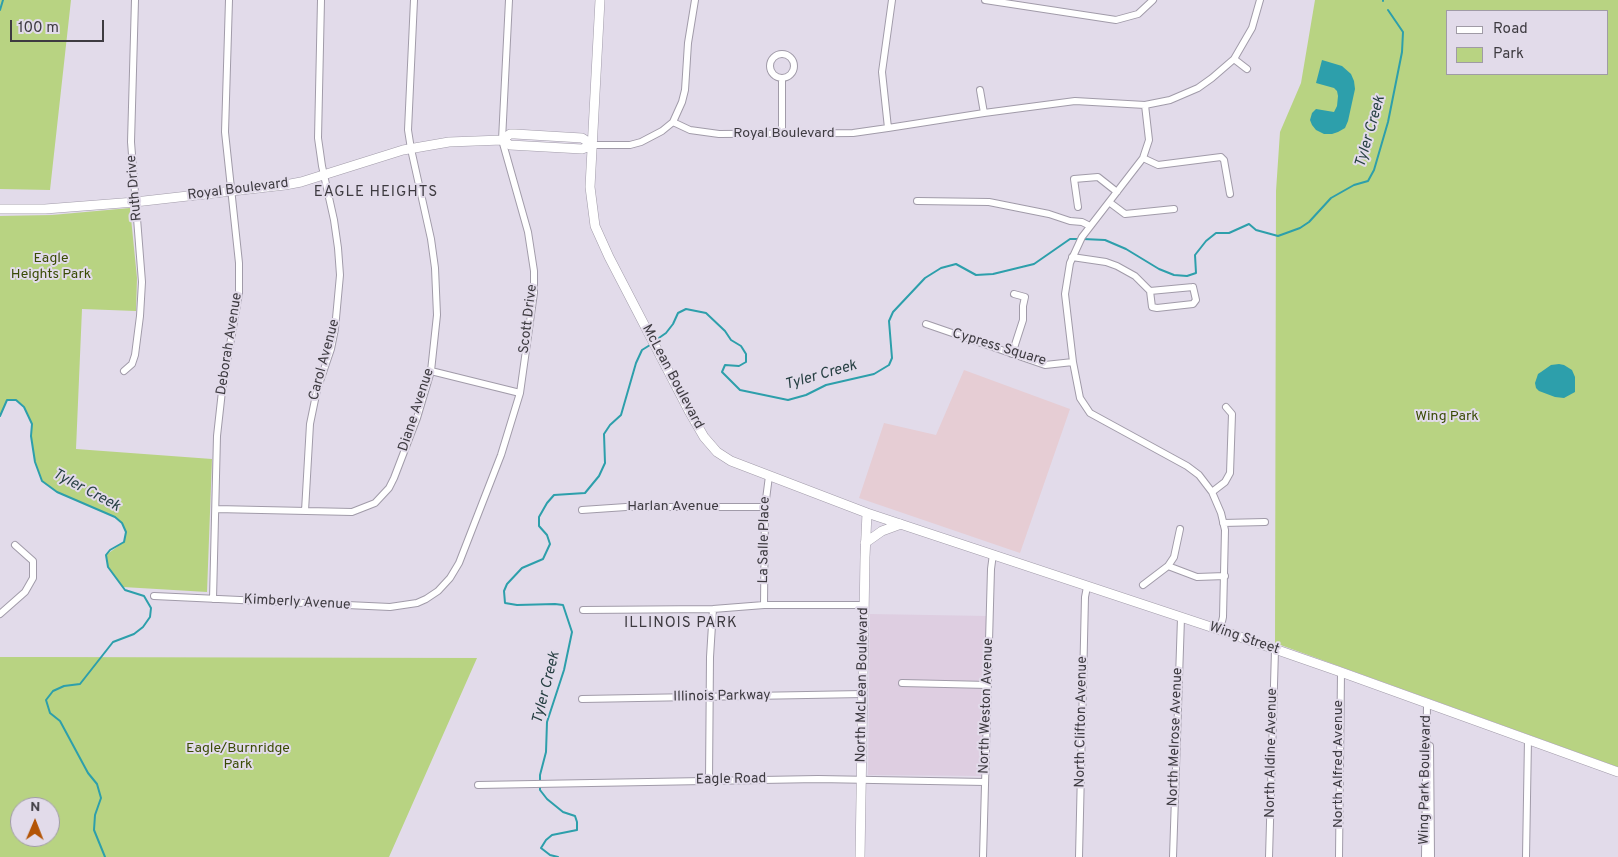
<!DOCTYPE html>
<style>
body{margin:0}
#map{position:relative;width:1618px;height:857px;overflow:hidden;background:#e2dbea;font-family:Overpass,sans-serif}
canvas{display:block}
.legend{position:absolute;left:1446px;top:10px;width:162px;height:65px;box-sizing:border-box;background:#e2dbea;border:1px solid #a09ba6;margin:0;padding:6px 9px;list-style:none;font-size:15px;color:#3e3b41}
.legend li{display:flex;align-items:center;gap:10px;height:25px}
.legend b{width:25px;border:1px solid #a09ba6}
.north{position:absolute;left:10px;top:797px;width:50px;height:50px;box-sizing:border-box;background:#e2dbea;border:1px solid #a09ba6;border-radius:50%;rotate:1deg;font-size:14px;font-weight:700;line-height:20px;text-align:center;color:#3e3b41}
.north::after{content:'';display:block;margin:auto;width:18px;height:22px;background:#b35406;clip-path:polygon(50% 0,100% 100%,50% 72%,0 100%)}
.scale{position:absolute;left:10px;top:20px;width:94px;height:22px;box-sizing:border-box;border:2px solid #3e3b41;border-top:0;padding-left:6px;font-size:15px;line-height:18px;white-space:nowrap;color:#3e3b41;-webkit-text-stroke:4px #e2dbea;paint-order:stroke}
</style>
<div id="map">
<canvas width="1618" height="857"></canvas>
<ul class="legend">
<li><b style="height:6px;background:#fff"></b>Road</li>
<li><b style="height:14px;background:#b8d382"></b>Park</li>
</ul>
<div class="north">N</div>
<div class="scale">100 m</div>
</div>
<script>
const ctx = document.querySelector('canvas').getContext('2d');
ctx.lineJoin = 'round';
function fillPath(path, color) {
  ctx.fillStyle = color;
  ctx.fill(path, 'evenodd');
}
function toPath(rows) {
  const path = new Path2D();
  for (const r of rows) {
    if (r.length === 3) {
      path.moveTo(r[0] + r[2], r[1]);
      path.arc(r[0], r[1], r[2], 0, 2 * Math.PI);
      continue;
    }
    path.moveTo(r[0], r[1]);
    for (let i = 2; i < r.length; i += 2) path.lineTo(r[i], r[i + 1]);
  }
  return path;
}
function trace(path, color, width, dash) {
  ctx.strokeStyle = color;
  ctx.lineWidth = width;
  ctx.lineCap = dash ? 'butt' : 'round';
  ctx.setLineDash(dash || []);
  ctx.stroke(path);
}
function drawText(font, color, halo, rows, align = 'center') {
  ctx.font = font + ' Overpass,sans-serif';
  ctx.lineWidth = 4;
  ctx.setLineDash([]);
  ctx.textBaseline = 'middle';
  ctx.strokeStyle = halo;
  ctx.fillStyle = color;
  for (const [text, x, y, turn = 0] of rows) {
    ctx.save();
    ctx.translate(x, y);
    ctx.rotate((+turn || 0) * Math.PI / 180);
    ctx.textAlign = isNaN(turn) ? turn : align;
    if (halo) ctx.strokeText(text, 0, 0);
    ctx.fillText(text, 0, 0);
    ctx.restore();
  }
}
fillPath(toPath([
 [870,614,988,616,981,776,868,775]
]), '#decee1');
fillPath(toPath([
 [964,370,1070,409,1020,553,859,498,884,423,936,435]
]), '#e6cdd4');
fillPath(toPath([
 [0,0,71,0,50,190,0,189],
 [1315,0,1618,0,1618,767,1275,643,1276,191,1280,132,1301,83],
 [1447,11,1607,11,1607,74,1447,74],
 [130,208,137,278,136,311,82,309,76,449,212,459,207,592,123,587,108,567,106,555,124,542,126,532,122,523,115,517,57,492,42,481,35,462,31,436,32,424,24,406,16,400,7,400,0,416,0,216,52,215],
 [0,657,38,657,477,658,389,857,0,857],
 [20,807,50,807,50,837,20,837]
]), '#b8d382');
fillPath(toPath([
 [1322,60,1342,66,1351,74,1354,81,1355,89,1348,121,1345,128,1338,132,1332,134,1324,134,1316,130,1312,125,1310,120,1312,113,1316,109,1334,112,1337,106,1338,96,1337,91,1334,88,1316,83],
 [1559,364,1564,365,1572,370,1575,377,1575,392,1564,398,1555,397,1539,391,1536,388,1535,383,1538,374,1541,372,1551,365]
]), '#2d9fab');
trace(toPath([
 [1383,0,1383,1],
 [0,10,3,0],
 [1083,239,1105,240,1126,249,1159,269,1174,275,1187,276,1196,273,1195,255,1206,241,1216,233,1229,233,1249,224,1256,230,1278,236,1300,228,1309,222,1331,198,1354,185,1368,181,1374,170,1388,122,1402,52,1403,32,1388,10],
 [656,340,666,333,673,324,678,313,686,309,706,313,725,331,731,340,741,346,746,354,746,362,739,366,725,365,722,372,740,390,788,400,806,395,826,385,874,374,889,365,892,358,889,321,893,312,925,278,941,268,956,264,976,275,993,274,1034,264,1070,239,1078,239],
 [0,416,7,400,16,400,24,407,32,424,31,436,35,462,42,481,57,492,115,517,122,523,126,532,124,542,110,550,106,555,108,567,125,590,144,596,151,608,150,617,143,627,134,634,113,642,80,684,64,686,53,691,46,700,50,713,60,721,88,773,97,784,101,798,95,815,94,830,105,857],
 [540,781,540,775,546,752,547,722,564,670,572,632,563,605,555,604,517,605,505,603,504,591,507,584,522,568,543,559,550,544,547,535,539,526,539,517,547,503,554,495,585,493,599,476,605,463,604,434,610,425,621,415,636,363,642,350,650,345],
 [540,786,540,790,547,799,563,812,575,816,577,822,577,830,552,835,546,840,541,848,550,855,558,857]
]), '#2d9fab', 2);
const street = toPath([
 [985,0,1116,20,1138,14,1153,0],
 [782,66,12],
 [1234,59,1252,28,1260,0],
 [1145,105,1149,140,1143,158,1082,237,1070,263,1065,294,1073,362,1080,398,1090,413,1187,466,1199,475,1212,492,1221,513,1225,530,1223,617,1220,630],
 [984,113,1075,101,1145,105,1170,100,1198,88,1212,78,1234,59,1247,69],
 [673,122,682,102,685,90,688,43,695,0],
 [888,128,882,72,892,0],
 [782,134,782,79],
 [593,145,630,145,641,142,662,131,673,122,690,130,719,134,853,133,888,128,984,113,980,90],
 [1143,158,1158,165,1221,157,1224,160,1230,194],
 [917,201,989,202,1049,214,1070,221,1082,222,1090,226],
 [1109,202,1125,214,1174,209],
 [1078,207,1074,179,1098,177,1117,192],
 [1072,257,1106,262,1117,266,1135,276,1150,291],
 [1193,287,1196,300,1193,304,1157,308,1152,307,1150,291,1193,287],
 [926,324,1045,365,1073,362],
 [1012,354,1023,320,1023,306,1025,297,1014,294],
 [124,371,132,364,135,355,140,316,142,282,131,142,135,0],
 [431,371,520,393],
 [1212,492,1225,482,1230,473,1232,414,1226,407],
 [216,509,352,512,375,503,389,488,394,478,417,418,431,371,437,315,435,268,431,239,411,149,408,130,414,0],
 [582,510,626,507,765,507],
 [305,511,310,424,317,390,331,349,335,329,340,275,338,248,334,220,322,166,318,138,321,0],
 [1223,523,1265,522],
 [1168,566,1174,557,1180,529],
 [1143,585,1168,566,1197,577,1225,576],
 [154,596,390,607,417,603,426,599,438,591,450,578,459,563,501,455,520,393,534,293,534,271,528,232,502,140,509,0],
 [213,599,217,436,222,391,239,293,239,263,225,132,229,0],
 [764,605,765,507,769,476],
 [583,610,713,609,764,605,864,605],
 [0,614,25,592,33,578,33,561,15,545],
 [902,683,988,685],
 [582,699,863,694],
 [1430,746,1431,857],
 [709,780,710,657,713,609],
 [478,785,818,779,985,782],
 [983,857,991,569,993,554],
 [1079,857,1085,597,1087,587],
 [1173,857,1181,618],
 [1269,857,1275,650],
 [1339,857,1341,672],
 [1425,857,1427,703],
 [1526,857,1528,739]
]);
const secondary = toPath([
 [600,0,590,187,595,226,609,257,689,411,704,437,717,452,731,461,867,513,1220,630,1338,671,1618,772],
 [502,140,510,134,515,134,582,138,593,145],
 [0,209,45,209,135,202,285,185,301,182,403,150,449,142,502,140,510,145,582,149,593,145],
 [865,543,882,531,901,524],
 [860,857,865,557,867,513]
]);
trace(street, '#a19ba9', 8);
trace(secondary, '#a19ba9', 10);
trace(street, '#fff', 6);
trace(secondary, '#fff', 9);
drawText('14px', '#3e3b41', '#e2dbea', [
 ["Royal Boulevard",784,134],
 ["Ruth Drive",135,188,-95],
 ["Royal Boulevard",238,190,-7],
 ["Scott Drive",529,319,-83],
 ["Deborah Avenue",230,344,-81],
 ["Cypress Square",999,348,17],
 ["Carol Avenue",325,360,-75],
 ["McLean Boulevard",672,377,62],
 ["Diane Avenue",417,410,-72],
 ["Harlan Avenue",673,507],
 ["La Salle Place",765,540,-89],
 ["Kimberly Avenue",297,603,3],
 ["Wing Street",1244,639,19],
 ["North McLean Boulevard",863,685,-89],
 ["Illinois Parkway",722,697,-1],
 ["North Weston Avenue",987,706,-88],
 ["North Clifton Avenue",1082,722,-89],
 ["North Melrose Avenue",1176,737,-88],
 ["North Aldine Avenue",1272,753,-89],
 ["North Alfred Avenue",1339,764,-90],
 ["Eagle Road",731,780,-1],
 ["Wing Park Boulevard",1426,780,-89]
]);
drawText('14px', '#3a4b05', '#e2dbea', [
 ["Eagle",51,259],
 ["Heights Park",51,275],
 ["Wing Park",1447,417],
 ["Eagle/Burnridge",238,749],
 ["Park",238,765]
]);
drawText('italic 15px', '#263f42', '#e2dbea', [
 ["Tyler Creek",1371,132,-74],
 ["Tyler Creek",821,376,-16],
 ["Tyler Creek",86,491,28],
 ["Tyler Creek",547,688,-76]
]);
ctx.letterSpacing = '1px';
drawText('15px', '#3e3b41', '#e2dbea', [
 ["EAGLE HEIGHTS",376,193],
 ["ILLINOIS PARK",681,624]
]);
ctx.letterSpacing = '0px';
</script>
